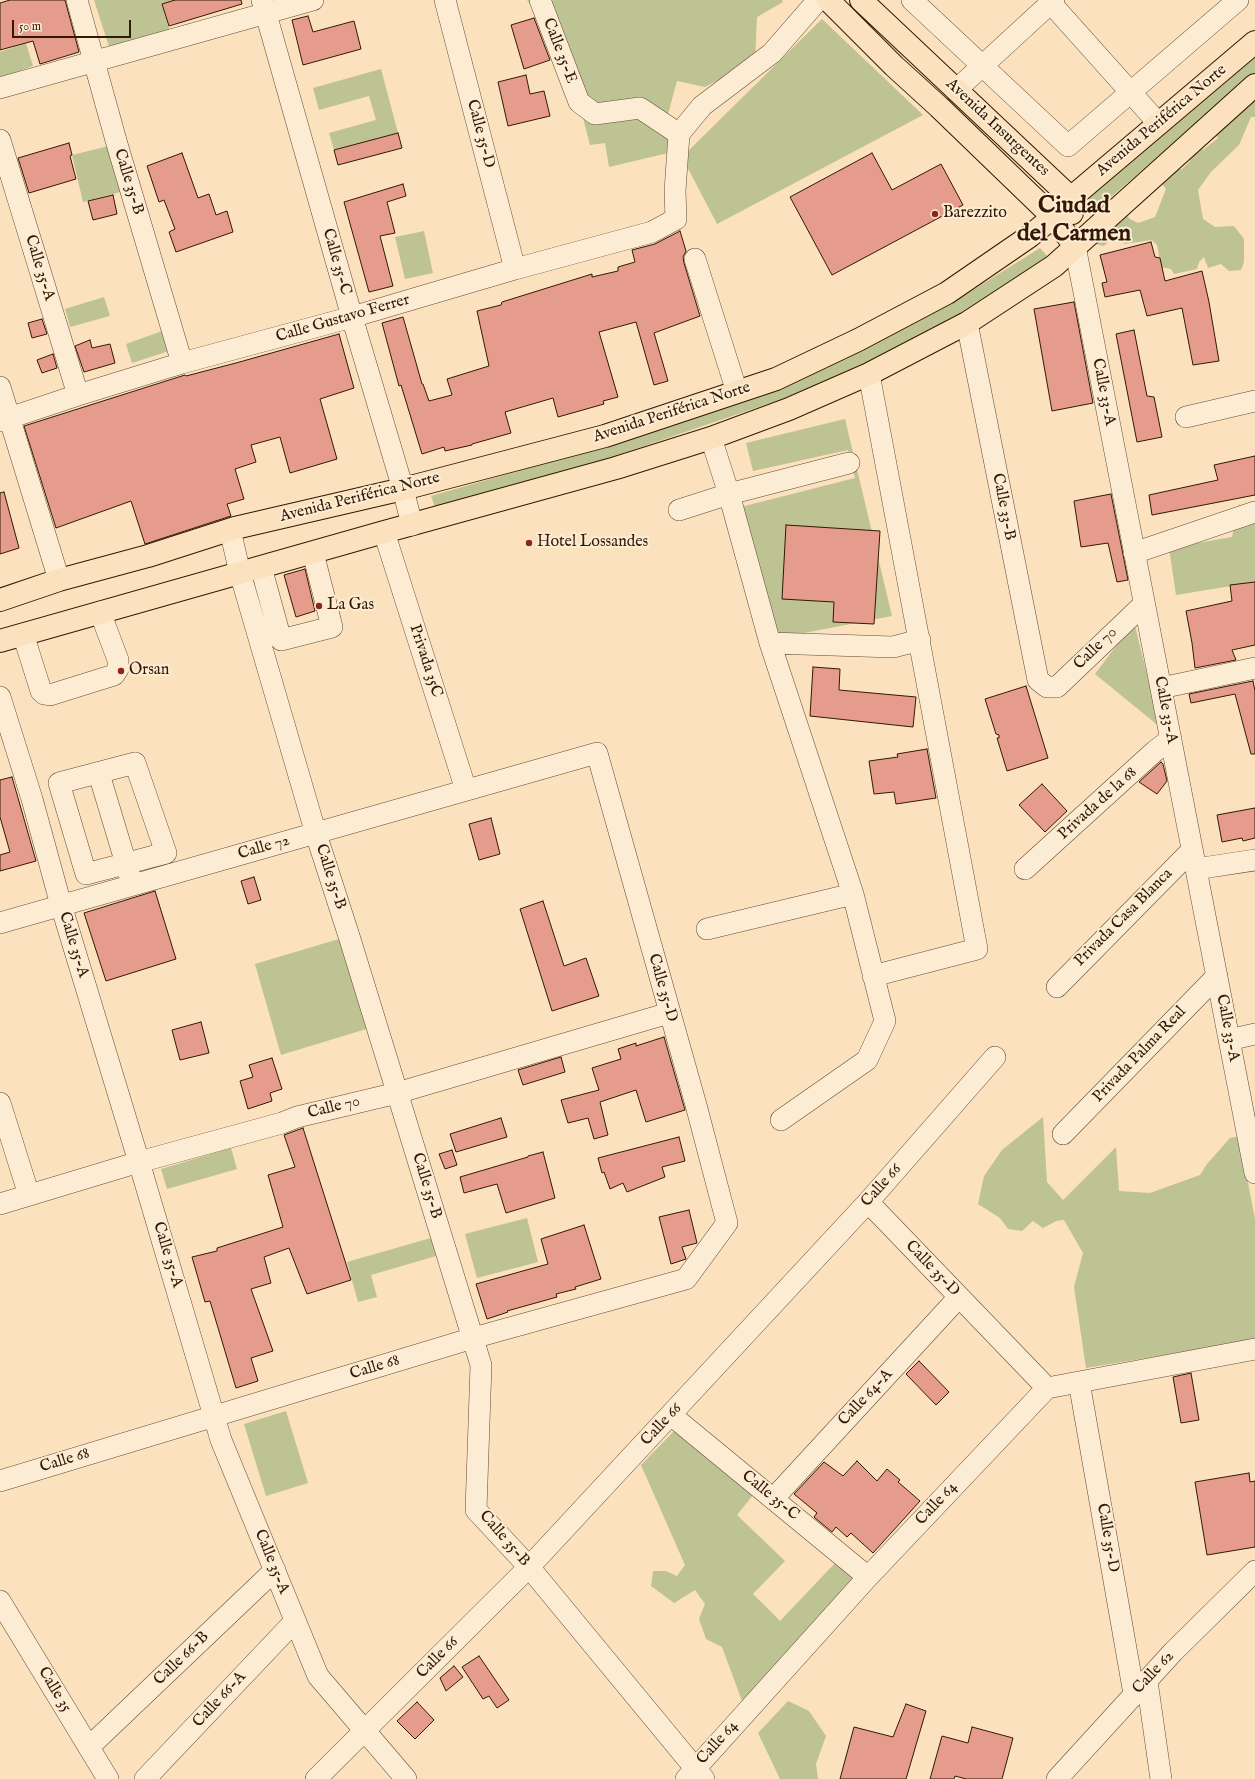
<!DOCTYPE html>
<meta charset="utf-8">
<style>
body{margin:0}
#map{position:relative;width:1255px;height:1779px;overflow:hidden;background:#fbe1bd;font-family:"IM FELL English",serif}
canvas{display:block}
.scale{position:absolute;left:12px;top:20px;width:119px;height:18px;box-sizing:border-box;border:2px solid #321805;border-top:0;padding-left:5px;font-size:12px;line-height:14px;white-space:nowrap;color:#321805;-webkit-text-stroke:3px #fcecd4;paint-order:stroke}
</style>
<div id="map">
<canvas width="1255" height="1779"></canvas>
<div class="scale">50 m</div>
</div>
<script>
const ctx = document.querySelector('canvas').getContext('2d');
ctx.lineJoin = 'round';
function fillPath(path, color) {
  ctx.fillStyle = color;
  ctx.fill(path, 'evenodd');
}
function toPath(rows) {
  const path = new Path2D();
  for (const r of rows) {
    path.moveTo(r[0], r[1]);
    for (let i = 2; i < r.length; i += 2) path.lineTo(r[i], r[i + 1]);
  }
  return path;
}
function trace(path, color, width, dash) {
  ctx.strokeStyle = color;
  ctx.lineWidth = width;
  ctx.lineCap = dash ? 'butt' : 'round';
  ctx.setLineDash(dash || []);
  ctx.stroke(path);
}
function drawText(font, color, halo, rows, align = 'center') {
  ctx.font = font + ' "IM FELL English",serif';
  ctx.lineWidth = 4;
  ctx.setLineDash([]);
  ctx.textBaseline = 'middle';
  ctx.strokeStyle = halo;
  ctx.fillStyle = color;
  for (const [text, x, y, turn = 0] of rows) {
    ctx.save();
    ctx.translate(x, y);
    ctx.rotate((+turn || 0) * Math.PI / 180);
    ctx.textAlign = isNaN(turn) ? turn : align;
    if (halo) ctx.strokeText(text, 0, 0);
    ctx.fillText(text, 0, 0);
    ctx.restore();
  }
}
fillPath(toPath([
 [94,0,175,0,162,5,170,31,110,50],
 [527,0,782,0,783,2,757,17,755,61,705,87,677,81,668,114,668,153,609,167,605,143,590,145,555,10,533,8],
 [822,19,923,115,717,224,682,157],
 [26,43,33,66,0,78,0,52],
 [1255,53,1255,73,1097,209,1087,197],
 [381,69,398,133,334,150,329,133,376,120,369,96,319,110,313,88],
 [1255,93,1255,117,1251,117,1239,145,1211,172,1198,190,1203,219,1215,227,1234,226,1244,239,1244,262,1241,270,1229,271,1221,264,1208,268,1204,257,1199,262,1197,269,1174,274,1171,269,1161,267,1157,245,1152,240,1124,244,1122,239,1113,237,1104,246,1090,243,1123,211,1130,219,1138,223,1155,217,1166,189,1157,178,1176,158,1181,170,1190,161,1186,153,1194,144,1203,150,1218,138,1214,132],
 [117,144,128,190,83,202,72,155],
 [424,231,433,273,405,279,395,237],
 [1040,248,1049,258,960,315,865,364,785,398,612,457,436,510,431,496,608,445,779,386,861,351,952,303],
 [104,297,110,316,70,327,65,309],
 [165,330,172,350,132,363,126,344],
 [845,419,892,616,778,638,737,508,855,478,848,450,753,471,746,443],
 [1239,504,1255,518,1255,582,1176,595,1169,548,1232,537],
 [1134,622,1160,727,1095,674],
 [349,936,376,1026,281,1055,255,964],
 [1043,1117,1047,1182,1063,1200,1116,1147,1119,1191,1150,1193,1200,1175,1207,1164,1230,1138,1239,1136,1255,1219,1255,1340,1086,1368,1074,1287,1083,1253,1064,1220,1056,1221,1043,1228,1033,1221,1022,1231,1008,1229,1000,1218,978,1204,984,1176,1002,1150],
 [231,1148,237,1169,167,1189,161,1169],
 [527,1218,538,1262,477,1278,465,1234],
 [431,1238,436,1256,371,1275,377,1297,358,1302,347,1262],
 [286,1411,308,1483,266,1496,244,1424],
 [678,1427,753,1495,737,1515,785,1561,753,1594,780,1621,837,1561,856,1578,742,1701,722,1647,706,1639,699,1619,705,1604,695,1590,674,1603,651,1586,653,1571,666,1571,677,1576,685,1565,641,1465],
 [788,1701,809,1711,826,1736,816,1764,818,1779,780,1779,758,1733]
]), '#bdc392');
const building = toPath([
 [10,0,65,0,79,52,40,64,33,41,0,50,0,3,10,0],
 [175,0,241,0,242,4,169,26,162,4,175,0],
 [308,16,313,32,354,21,361,49,303,65,292,20,308,16],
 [534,18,550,60,524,69,511,25,534,18],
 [526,75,530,94,544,91,550,116,508,126,498,82,526,75],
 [398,133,402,148,338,165,334,150,398,133],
 [69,143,72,155,70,156,76,179,29,193,18,158,69,143],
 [182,153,198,198,209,194,216,215,227,211,233,232,176,252,169,232,175,229,164,200,159,202,147,166,182,153],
 [872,153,892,190,941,164,963,205,832,275,790,197,872,153],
 [403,184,406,196,387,202,395,233,380,236,393,286,369,292,344,202,403,184],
 [113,195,117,214,93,220,88,201,113,195],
 [680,231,686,251,683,257,684,263,700,316,654,333,668,381,654,385,636,322,599,332,618,397,603,401,604,404,558,417,553,398,505,412,511,433,472,444,472,445,445,451,444,447,422,454,401,385,399,386,382,323,403,317,422,384,423,384,429,401,452,395,447,379,489,366,477,311,501,305,502,302,592,274,592,277,618,271,618,267,635,262,632,250,655,244,680,231],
 [1151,242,1155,257,1160,258,1165,281,1202,271,1209,302,1219,361,1193,365,1182,308,1147,316,1140,290,1105,297,1102,283,1107,282,1100,255,1151,242],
 [1074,302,1093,403,1052,411,1034,309,1074,302],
 [42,319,47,334,32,338,28,323,42,319],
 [1134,330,1147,396,1154,397,1162,437,1137,442,1116,334,1134,330],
 [339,334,354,388,320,399,337,459,290,473,280,437,251,445,256,462,235,469,244,499,227,504,231,516,145,544,131,501,56,528,24,426,185,375,186,376,236,363,339,334],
 [90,340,92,348,110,344,115,363,84,372,75,346,90,340],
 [53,354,57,368,42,373,37,360,53,354],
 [1255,456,1255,495,1152,515,1149,495,1218,480,1214,465,1255,456],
 [4,492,19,548,0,554,0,493,4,492],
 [1111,494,1128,580,1117,582,1108,543,1081,547,1074,501,1111,494],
 [786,525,880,531,874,624,833,622,834,602,782,599,786,525],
 [305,569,315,611,296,617,284,575,305,569],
 [1255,582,1255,645,1232,650,1236,660,1195,668,1192,643,1186,611,1232,601,1230,585,1255,582],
 [813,667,840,669,839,690,916,697,913,727,810,716,813,667],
 [1253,681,1255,691,1255,754,1251,754,1235,694,1191,703,1189,694,1253,681],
 [1026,686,1048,758,1007,771,997,738,999,738,999,735,996,734,985,699,1026,686],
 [927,749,936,798,896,804,894,792,874,794,869,761,898,757,897,754,927,749],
 [1161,762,1163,764,1167,781,1157,794,1139,782,1161,762],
 [12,777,36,861,0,871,0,855,10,852,0,817,0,780,12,777],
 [1042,784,1067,811,1045,832,1019,805,1042,784],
 [1255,808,1255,838,1243,841,1242,838,1222,842,1217,815,1255,808],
 [491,818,500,854,479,860,469,824,491,818],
 [254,877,261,900,248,904,241,881,254,877],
 [155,891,176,959,106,981,84,913,155,891],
 [543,901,564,966,586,958,599,996,552,1011,520,909,543,901],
 [201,1022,209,1053,180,1060,172,1030,201,1022],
 [664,1037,685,1110,646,1122,636,1090,600,1102,608,1135,594,1139,588,1118,568,1123,561,1100,599,1090,592,1068,621,1059,618,1049,636,1043,636,1046,664,1037],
 [561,1057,565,1072,523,1085,518,1070,561,1057],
 [272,1058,282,1089,270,1093,272,1101,248,1109,240,1081,253,1077,249,1065,272,1058],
 [501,1118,507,1137,456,1152,450,1134,501,1118],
 [303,1128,351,1280,307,1294,289,1248,264,1257,271,1283,251,1289,273,1351,251,1358,258,1381,236,1388,210,1301,205,1302,192,1257,217,1251,217,1248,283,1227,268,1175,295,1167,284,1135,303,1128],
 [679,1137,685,1161,662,1167,665,1177,627,1192,623,1183,610,1189,604,1172,602,1173,598,1158,679,1137],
 [452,1150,457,1165,445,1169,439,1154,452,1150],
 [543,1152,555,1198,506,1213,497,1184,464,1193,460,1177,528,1157,528,1156,543,1152],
 [689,1210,697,1243,682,1247,686,1259,671,1264,659,1217,689,1210],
 [584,1225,601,1279,575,1287,576,1289,556,1294,557,1297,507,1311,508,1312,487,1319,476,1284,548,1264,541,1239,584,1225],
 [919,1361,949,1392,936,1405,906,1374,919,1361],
 [1191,1373,1199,1420,1181,1423,1173,1377,1191,1373],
 [857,1461,877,1481,887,1469,900,1480,898,1482,920,1501,873,1553,851,1533,847,1537,836,1527,832,1532,814,1517,817,1513,794,1494,824,1462,843,1476,857,1461],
 [1249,1473,1250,1482,1255,1481,1255,1547,1207,1555,1195,1482,1249,1473],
 [479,1656,509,1700,497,1708,489,1696,483,1699,462,1667,479,1656],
 [454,1666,463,1677,446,1691,440,1678,454,1666],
 [417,1702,434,1720,415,1739,397,1721,417,1702],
 [906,1704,926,1711,906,1779,840,1779,854,1727,893,1737,906,1704],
 [972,1727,1013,1738,1002,1779,966,1779,955,1776,954,1779,930,1779,942,1736,968,1743,972,1727]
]);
fillPath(building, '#e69c8c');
trace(building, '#321805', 1);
const minor = toPath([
 [77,0,117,144,182,363],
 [262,0,352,317,403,489,412,525],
 [445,0,515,269],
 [540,0,579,102,595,114,640,108,679,134],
 [912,0,1068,146,1238,0],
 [1048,0,1159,124],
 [0,88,313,0],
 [956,90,1054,0],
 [679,134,702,106,772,53,818,0],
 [0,140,78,395],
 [1075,246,1255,1173],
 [695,259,737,392],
 [967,323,1038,680,1047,687,1057,687,1144,604],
 [869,374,977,949,873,976],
 [0,387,59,580],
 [1186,417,1255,401],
 [0,421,78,395,182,363,352,317,515,269,652,232,676,219,675,191,679,134],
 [711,438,729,494,770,643,853,894,885,1021,867,1060,781,1120],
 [679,510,729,494,849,463],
 [230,530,240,573,316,834,349,936,481,1365,476,1510,529,1567,704,1779],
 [384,532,466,790],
 [1134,553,1255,512],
 [261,567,281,640,332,627,313,553],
 [23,634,41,691,44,694,50,695,114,675,118,669,118,660,100,612],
 [770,643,893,647,920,640],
 [1161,688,1255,668],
 [0,697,32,799,61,905,139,1162,221,1440,318,1676,406,1779],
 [135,763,166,853,86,874,59,783,135,763],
 [99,774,130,877],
 [1025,869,1155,751,1171,739],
 [1196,869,1255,860],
 [0,923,597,753,696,1105,727,1223,686,1279,473,1338,0,1481],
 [707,929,853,894],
 [1057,987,1192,850],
 [1229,1040,1255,1034],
 [0,1103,29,1195],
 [1063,1134,1217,976],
 [868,1202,1047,1388],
 [0,1204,139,1162,282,1123,297,1117,397,1093,669,1013],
 [1079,1382,1134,1694],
 [671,1415,868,1577],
 [773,1499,959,1297],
 [0,1601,108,1779],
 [1147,1681,1161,1779],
 [89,1747,275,1570],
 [145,1779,295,1621],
 [316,1779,529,1567,868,1202,995,1057],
 [686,1779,868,1577,1047,1388,1255,1349],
 [1057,1779,1173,1652,1255,1571]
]);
const major = toPath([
 [828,0,894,66,939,107,1053,217,1075,246],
 [861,0,1071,198,1072,213],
 [0,600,59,580,148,556,235,528,403,489,605,436,776,379,858,340,947,293,1030,236,1053,217,1071,198,1255,42],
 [0,641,384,532,616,468,711,438,789,409,869,374,967,323,1054,266,1255,85]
]);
trace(minor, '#644a33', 22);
trace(major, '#321805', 24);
trace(minor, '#fcecd4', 21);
trace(major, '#fbe1bd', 22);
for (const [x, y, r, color] of [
 [935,214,4,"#8f2418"],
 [529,543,4,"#8f2418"],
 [319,606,4,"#8f2418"],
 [121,671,4,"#8f2418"]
]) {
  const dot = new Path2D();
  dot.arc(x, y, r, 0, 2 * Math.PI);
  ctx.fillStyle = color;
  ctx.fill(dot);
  trace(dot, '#fcecd4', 1.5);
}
drawText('16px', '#321805', '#fcecd4', [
 ["Calle 35-E",559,51,69],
 ["Avenida Periférica Norte",1162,121,-40],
 ["Avenida Insurgentes",997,128,43],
 ["Calle 35-D",480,134,75],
 ["Calle 35-B",128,182,73],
 ["Calle 35-C",336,262,74],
 ["Calle 35-A",39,268,73],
 ["Calle Gustavo Ferrer",343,319,-16],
 ["Calle 33-A",1103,392,79],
 ["Avenida Periférica Norte",672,413,-18],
 ["Avenida Periférica Norte",360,498,-14],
 ["Calle 33-B",1003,507,79],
 ["Calle 70",1096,649,-44],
 ["Privada 35C",425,661,72],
 ["Calle 33-A",1165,710,79],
 ["Privada de la 68",1098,804,-42],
 ["Calle 72",264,848,-16],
 ["Calle 35-B",330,877,72],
 ["Privada Casa Blanca",1124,918,-45],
 ["Calle 35-A",73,945,73],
 ["Calle 35-D",662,988,74],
 ["Calle 33-A",1227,1028,79],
 ["Privada Palma Real",1140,1055,-46],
 ["Calle 70",334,1108,-14],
 ["Calle 35-B",426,1186,73],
 ["Calle 66",882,1186,-48],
 ["Calle 35-A",167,1255,73],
 ["Calle 35-D",932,1269,46],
 ["Calle 68",375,1368,-17],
 ["Calle 64-A",866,1398,-47],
 ["Calle 66",662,1425,-47],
 ["Calle 68",65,1461,-17],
 ["Calle 35-C",770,1496,39],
 ["Calle 64",937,1504,-47],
 ["Calle 35-D",1107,1538,80],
 ["Calle 35-B",504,1539,49],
 ["Calle 35-A",271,1562,68],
 ["Calle 66",438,1658,-45],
 ["Calle 66-B",182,1659,-44],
 ["Calle 62",1154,1673,-47],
 ["Calle 35",54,1690,59],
 ["Calle 66-A",220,1700,-47],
 ["Calle 64",718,1743,-48]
]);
drawText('16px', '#321805', '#fcecd4', [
 ["Barezzito",943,214],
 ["Hotel Lossandes",537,543],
 ["La Gas",327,606],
 ["Orsan",129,671]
], 'left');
drawText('bold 24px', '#321805', '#fcecd4', [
 ["Ciudad",1074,207],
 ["del Carmen",1074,235]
]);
</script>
